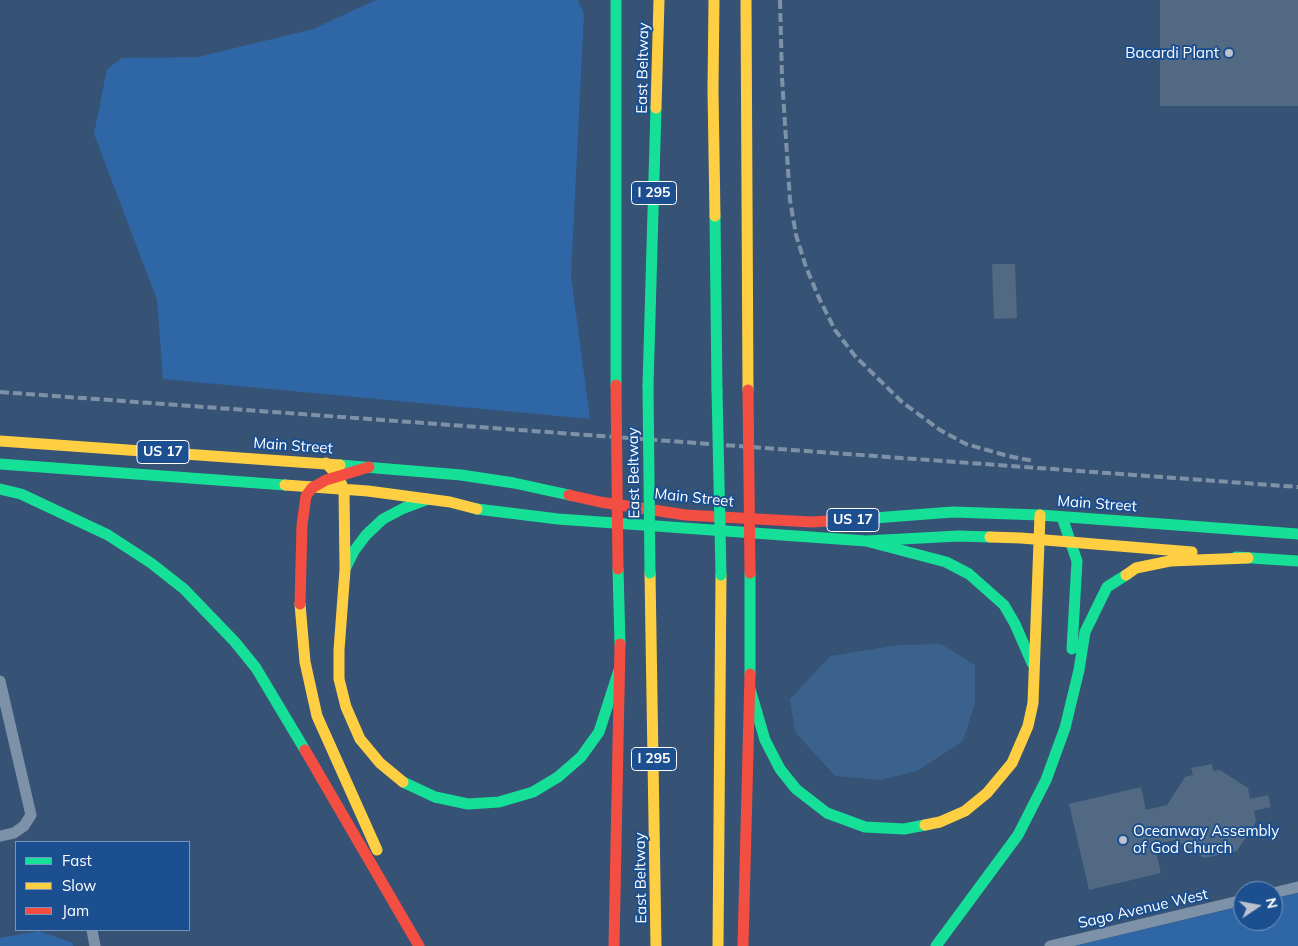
<!DOCTYPE html>
<style>
body{margin:0}
#map{position:relative;width:1298px;height:946px;overflow:hidden;background:#365274;font-family:Mulish,sans-serif}
canvas{display:block}
.legend{position:absolute;left:15px;top:841px;width:175px;height:90px;box-sizing:border-box;background:#1b4f8f;border:1px solid #7695bc;margin:0;padding:6px 9px;list-style:none;font-size:15px;color:#fff}
.legend li{display:flex;align-items:center;gap:10px;height:25px}
.legend b{width:25px;border:1px solid #7695bc}
.north{position:absolute;left:1233px;top:881px;width:50px;height:50px;box-sizing:border-box;background:#1b4f8f;border:1px solid #7695bc;border-radius:50%;rotate:78deg;font-size:14px;font-weight:700;line-height:20px;text-align:center;color:#fff}
.north::after{content:'';display:block;margin:auto;width:18px;height:22px;background:#b9c2ce;clip-path:polygon(50% 0,100% 100%,50% 72%,0 100%)}
</style>
<div id="map">
<canvas width="1298" height="946"></canvas>
<ul class="legend">
<li><b style="height:6px;background:#16e098"></b>Fast</li>
<li><b style="height:6px;background:#ffcf43"></b>Slow</li>
<li><b style="height:6px;background:#f24e42"></b>Jam</li>
</ul>
<div class="north">N</div>
</div>
<script>
const ctx = document.querySelector('canvas').getContext('2d');
ctx.lineJoin = 'round';
function fillPath(path, color) {
  ctx.fillStyle = color;
  ctx.fill(path, 'evenodd');
}
function toPath(rows) {
  const path = new Path2D();
  for (const r of rows) {
    path.moveTo(r[0], r[1]);
    for (let i = 2; i < r.length; i += 2) path.lineTo(r[i], r[i + 1]);
  }
  return path;
}
function trace(path, color, width, dash) {
  ctx.strokeStyle = color;
  ctx.lineWidth = width;
  ctx.lineCap = dash ? 'butt' : 'round';
  ctx.setLineDash(dash || []);
  ctx.stroke(path);
}
function drawText(font, color, halo, rows, align = 'center') {
  ctx.font = font + ' Mulish,sans-serif';
  ctx.lineWidth = 4;
  ctx.setLineDash([]);
  ctx.textBaseline = 'middle';
  ctx.strokeStyle = halo;
  ctx.fillStyle = color;
  for (const [text, x, y, turn = 0] of rows) {
    ctx.save();
    ctx.translate(x, y);
    ctx.rotate((+turn || 0) * Math.PI / 180);
    ctx.textAlign = isNaN(turn) ? turn : align;
    if (halo) ctx.strokeText(text, 0, 0);
    ctx.fillText(text, 0, 0);
    ctx.restore();
  }
}
fillPath(toPath([
 [376,0,578,0,584,14,571,276,590,419,163,379,157,300,94,134,107,69,122,58,198,57,313,29],
 [1298,893,1298,946,1074,946,1243,906,1243,921,1273,921,1273,899],
 [39,931,73,943,73,946,0,946,0,938]
]), '#2f66a5');
fillPath(toPath([
 [941,644,975,665,975,703,963,741,917,771,880,780,835,776,795,732,790,699,830,656,898,645]
]), '#3b618d');
fillPath(toPath([
 [1160,0,1298,0,1298,106,1160,106],
 [992,264,1015,264,1017,318,994,319],
 [1212,764,1213,771,1220,770,1248,788,1250,799,1268,795,1271,807,1254,811,1256,822,1237,851,1204,858,1176,840,1154,844,1161,873,1089,890,1069,804,1141,787,1146,810,1167,805,1185,777,1193,775,1191,768]
]), '#526984');
trace(toPath([
 [0,681,31,815,24,826,14,833,0,836],
 [1273,893,1298,887],
 [92,930,95,946],
 [1050,946,1243,900]
]), '#7d92a8', 11);
trace(toPath([
 [616,0,616,385],
 [715,216,717,390],
 [648,386,656,108],
 [0,464,285,485],
 [340,465,461,475,514,483,569,495],
 [0,489,21,494,108,535,151,563,184,589,235,642,256,668,305,750],
 [477,509,558,519,866,541,958,536,990,537],
 [1062,517,1077,561,1072,649],
 [874,518,953,512,1040,515,1298,534],
 [866,541,946,562,969,574,1004,605,1015,624,1032,663],
 [1236,557,1298,561],
 [346,567,354,551,366,535,383,519,404,508,428,499],
 [618,569,620,644],
 [750,573,750,674],
 [750,689,765,740,780,769,796,789,827,813,865,827,904,829,925,825],
 [403,782,435,797,468,804,499,802,533,792,558,777,581,757,599,732,619,670],
 [936,946,1018,835,1046,780,1065,728,1079,670,1085,632,1107,587,1126,575]
]), '#16e098', 11);
trace(toPath([
 [714,0,713,90,715,216],
 [746,0,748,390],
 [656,108,659,0],
 [0,441,340,465],
 [326,463,337,475,344,489,345,570,339,650,339,679,346,707,360,739,380,763,403,782],
 [285,485,368,491,450,502,477,509],
 [990,537,1021,538,1192,552],
 [650,573,656,946],
 [1126,575,1136,568,1170,561,1248,558],
 [300,604,305,662,317,716,377,850],
 [925,825,940,822,965,811,987,793,1012,763,1028,726,1033,703,1040,515],
 [718,946,721,575]
]), '#ffcf43', 11);
trace(toPath([
 [569,495,600,502,686,515,811,522,874,518],
 [300,604,302,525,306,496,312,488,326,480,369,467],
 [305,750,419,946],
 [614,946,620,644],
 [743,946,750,674]
]), '#f24e42', 11);
trace(toPath([
 [780,0,782,78,790,200,796,235,806,267,819,298,835,330,855,356,902,402,940,430,966,444,1008,456,1034,461],
 [0,392,1298,487]
]), '#7e92a7', 4, [9, 4]);
trace(toPath([
 [648,386,650,573],
 [717,390,721,575]
]), '#16e098', 11);
trace(toPath([
 [616,385,618,569],
 [748,390,750,573]
]), '#f24e42', 11);
for (const [x, y, r, color] of [
 [1229,53,5,"#b9c2ce"],
 [1123,840,5,"#b9c2ce"]
]) {
  const dot = new Path2D();
  dot.arc(x, y, r, 0, 2 * Math.PI);
  ctx.fillStyle = color;
  ctx.fill(dot);
  trace(dot, '#1b4f8f', 2);
}
for (const [x, y, w] of [
 [654,193,45],
 [163,452,52],
 [853,520,52],
 [654,759,45]
]) {
  const box = new Path2D();
  box.roundRect(x - w / 2, y - 11.5, w, 23, 4);
  ctx.fillStyle = '#1b4f8f';
  ctx.fill(box);
  trace(box, '#fff', 1);
}
drawText('bold 14px', '#fff', null, [
 ["I 295",654,193],
 ["US 17",163,452],
 ["US 17",853,520],
 ["I 295",654,759]
]);
drawText('15px', '#fff', '#1b4f8f', [
 ["Bacardi Plant",1219,53],
 ["Oceanway Assembly",1133,831,"left"],
 ["of God Church",1133,848,"left"]
], 'right');
drawText('15px', '#fff', '#1b4f8f', [
 ["East Beltway",643,68,-89],
 ["Main Street",293,446,4],
 ["East Beltway",634,473,-91],
 ["Main Street",694,498,6],
 ["Main Street",1097,504,4],
 ["East Beltway",641,878,-91],
 ["Sago Avenue West",1143,909,-13]
]);
</script>
